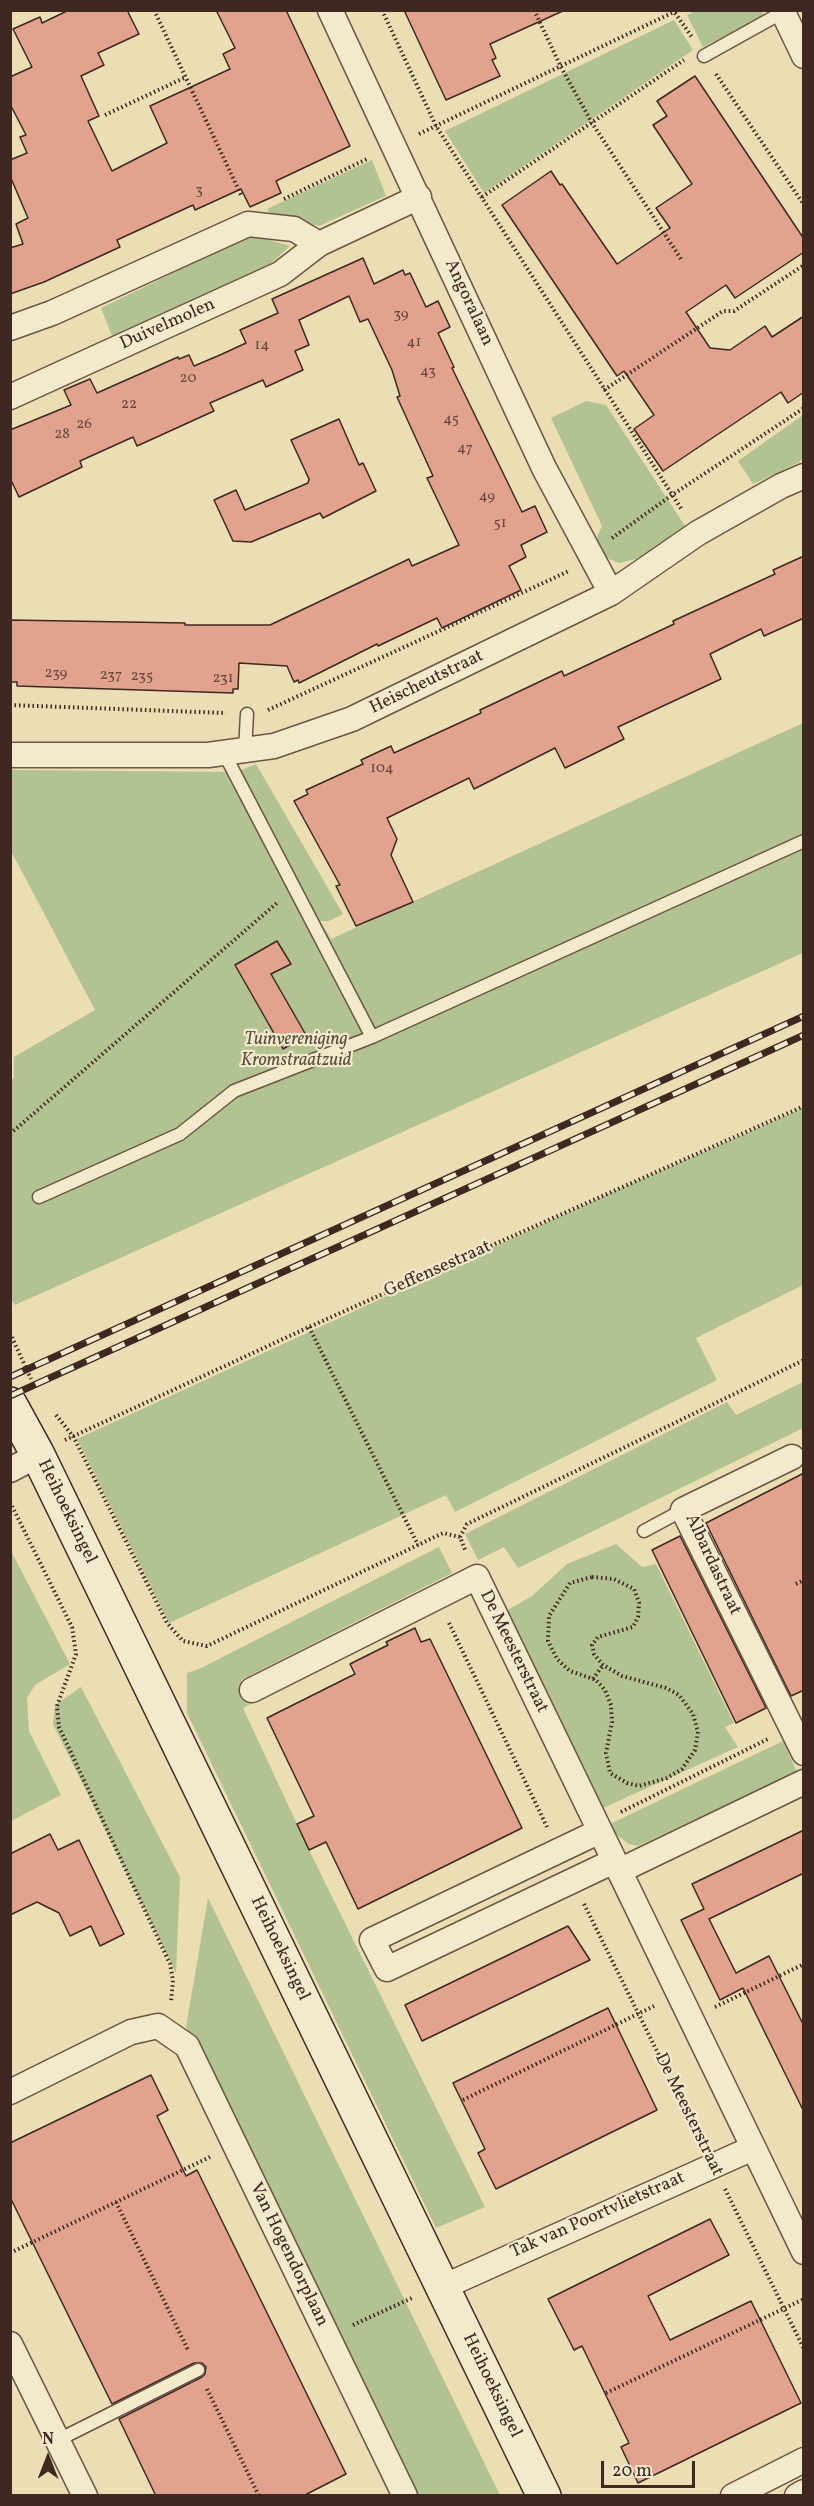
<!DOCTYPE html>
<style>
body{margin:0}
#map{position:relative;width:814px;height:2506px;overflow:hidden;background:#ecdeb4;font-family:Vollkorn,serif}
canvas{display:block}
.frame{position:absolute;inset:0;border:12px solid #3e2820;pointer-events:none}
.north{position:absolute;left:18px;top:2428px;width:60px;height:60px;-webkit-text-stroke:4px #f3eace;paint-order:stroke;rotate:0deg;font-size:16px;font-weight:700;line-height:24px;text-align:center;color:#3e2820}
.north::after{content:'';display:block;margin:auto;width:21px;height:27px;background:#3e2820;clip-path:polygon(50% 0,100% 100%,50% 72%,0 100%)}
.scale{position:absolute;left:601px;top:2461px;width:94px;height:27px;box-sizing:border-box;border:3px solid #3e2820;border-top:0;padding-left:8px;font-size:18px;line-height:21px;white-space:nowrap;color:#3e2820;-webkit-text-stroke:4px #f3eace;paint-order:stroke}
</style>
<div id="map">
<canvas width="814" height="2506"></canvas>
<div class="frame"></div>
<div class="north">N</div>
<div class="scale">20 m</div>
</div>
<script>
const ctx = document.querySelector('canvas').getContext('2d');
ctx.lineJoin = 'round';
function fillPath(path, color) {
  ctx.fillStyle = color;
  ctx.fill(path, 'evenodd');
}
function toPath(rows) {
  const path = new Path2D();
  for (const r of rows) {
    path.moveTo(r[0], r[1]);
    for (let i = 2; i < r.length; i += 2) path.lineTo(r[i], r[i + 1]);
  }
  return path;
}
function trace(path, color, width, dash) {
  ctx.strokeStyle = color;
  ctx.lineWidth = width;
  ctx.lineCap = dash ? 'butt' : 'round';
  ctx.setLineDash(dash || []);
  ctx.stroke(path);
}
function drawText(font, color, halo, rows, align = 'center') {
  ctx.font = font + ' Vollkorn,serif';
  ctx.lineWidth = 4.5;
  ctx.setLineDash([]);
  ctx.textBaseline = 'middle';
  ctx.strokeStyle = halo;
  ctx.fillStyle = color;
  for (const [text, x, y, turn = 0] of rows) {
    ctx.save();
    ctx.translate(x, y);
    ctx.rotate((+turn || 0) * Math.PI / 180);
    ctx.textAlign = isNaN(turn) ? turn : align;
    if (halo) ctx.strokeText(text, 0, 0);
    ctx.fillText(text, 0, 0);
    ctx.restore();
  }
}
fillPath(toPath([
 [761,10,764,16,703,47,687,15,696,11],
 [674,20,693,50,484,193,445,131],
 [372,160,386,196,319,226,271,214,267,209],
 [251,235,290,246,270,264,112,336,101,308],
 [586,401,606,405,685,526,640,558,619,563,607,558,595,542,602,526,551,418],
 [803,415,803,457,800,462,753,484,738,461],
 [803,723,803,953,15,1305,10,1298,10,1080,14,1078,14,1057,95,1010,11,851,11,770,237,772,256,764,343,914,329,921,320,921,331,939],
 [803,1108,803,1285,696,1338,717,1380,455,1512,446,1495,169,1623,77,1439,617,1190],
 [803,1382,803,1428,518,1568,504,1547,478,1560,465,1534,727,1402,736,1415],
 [616,1544,642,1567,656,1564,734,1723,725,1727,738,1747,603,1808,506,1611,532,1596,567,1564],
 [439,1547,452,1573,241,1680,253,1703,243,1708,309,1850,485,2207,436,2228,187,1713,187,1673,201,1668],
 [11,1551,70,1664,35,1685,27,1698,29,1731,61,1795,11,1821],
 [81,1687,180,1877,176,1973,53,1724,55,1705],
 [783,1741,797,1772,638,1846,629,1844,617,1835,610,1824],
 [208,1898,500,2495,415,2495,186,2027]
]), '#b3c291');
const building = toPath([
 [69,10,127,10,139,34,98,53,104,65,81,76,99,116,88,121,112,171,167,143,150,106,230,69,223,54,235,48,216,10,286,10,350,146,276,181,281,193,250,207,241,189,195,210,193,205,117,240,120,247,44,282,10,294,10,248,23,244,16,224,28,218,10,176,10,160,27,153,20,137,26,135,10,104,10,77,32,67,13,29,40,17,42,23,69,10],
 [404,10,565,10,490,44,496,58,492,60,500,76,446,100,404,10],
 [695,76,804,239,804,252,735,298,726,285,686,312,710,348,730,350,765,326,772,337,804,316,804,392,788,403,781,392,663,471,634,429,654,415,624,371,617,376,502,205,551,171,560,185,562,184,617,264,670,228,656,208,692,184,653,125,667,116,657,101,695,76],
 [363,258,374,284,403,270,405,275,410,273,426,307,438,301,450,327,438,333,454,367,452,368,522,512,535,506,547,532,521,545,526,557,509,566,521,590,442,628,437,618,378,646,377,644,299,683,298,680,294,682,287,666,239,663,238,689,233,689,233,693,17,686,17,682,11,682,10,620,185,623,185,625,270,625,409,559,412,566,459,545,427,478,433,476,397,397,400,396,392,370,368,319,360,322,349,296,299,320,309,345,295,351,303,370,266,387,263,380,210,403,214,411,137,446,133,437,80,461,82,467,19,497,10,478,10,430,71,405,64,390,90,379,97,393,178,357,179,359,189,355,194,366,220,355,246,343,240,330,278,313,272,299,363,258],
 [339,419,359,465,363,463,376,491,323,518,320,513,251,542,233,541,214,500,236,490,245,510,308,483,309,479,291,440,339,419],
 [804,556,804,618,764,636,761,629,710,654,721,679,618,727,624,739,565,768,555,748,474,789,469,778,387,818,397,839,391,855,413,902,356,926,336,886,340,885,294,801,308,794,306,790,363,764,361,760,391,746,394,753,481,713,480,710,562,671,564,676,674,624,673,621,775,574,773,570,804,556],
 [277,941,291,964,271,974,306,1035,283,1049,235,965,277,941],
 [804,1473,804,1690,791,1696,706,1523,804,1473],
 [680,1536,766,1708,736,1723,652,1550,680,1536],
 [415,1628,421,1642,430,1639,522,1828,358,1909,326,1842,309,1850,297,1824,314,1816,267,1718,355,1674,350,1664,388,1645,386,1642,415,1628],
 [804,1830,804,1873,709,1919,736,1973,769,1956,804,2026,804,2112,743,1988,720,2000,681,1920,704,1909,692,1884,804,1830],
 [50,1834,58,1850,79,1840,124,1934,100,1946,91,1926,70,1936,59,1913,37,1902,10,1915,10,1854,50,1834],
 [568,1926,590,1960,422,2041,405,2005,568,1926],
 [608,2008,657,2110,496,2189,478,2153,485,2149,453,2083,608,2008],
 [151,2075,168,2110,157,2116,186,2176,197,2170,346,2474,303,2496,156,2496,119,2419,202,2377,205,2374,206,2367,202,2363,194,2363,112,2404,10,2197,10,2143,151,2075],
 [710,2219,729,2255,648,2296,670,2340,751,2301,801,2403,638,2483,621,2447,629,2443,582,2346,574,2350,548,2299,710,2219]
]);
fillPath(building, '#e2a38e');
trace(building, '#3e2820', 1.5);
const lane = toPath([
 [704,56,783,12],
 [245,750,247,714],
 [224,753,372,1037],
 [39,1197,180,1134,234,1091,372,1037,804,841],
 [644,1531,683,1510],
 [58,2440,198,2370]
]);
const street = toPath([
 [330,10,544,468,611,593],
 [782,10,804,56],
 [10,328,52,313,248,224,294,229,319,244],
 [10,397,280,274,319,244,419,197],
 [10,755,208,755,274,746,352,719,611,593,698,533,781,486,804,476],
 [792,1457,683,1510,804,1753],
 [10,1470,38,1455],
 [252,1690,477,1577,804,2252],
 [600,1831,372,1940,387,1969,614,1861],
 [619,1871,804,1782],
 [10,2092,131,2032,158,2026,187,2046,405,2496],
 [443,2287,753,2148],
 [10,2344,85,2496],
 [733,2496,804,2460],
 [797,2496,804,2492]
]);
const secondary = toPath([
 [10,1404,38,1455,544,2496]
]);
trace(lane, '#6a5645', 15);
trace(street, '#6a5645', 27);
trace(secondary, '#3e2820', 36);
trace(toPath([
 [154,10,242,197],
 [382,10,436,126,682,510],
 [534,10,561,67,592,123,681,259],
 [675,13,692,37],
 [716,74,804,205],
 [105,115,186,77],
 [419,134,678,10],
 [482,197,684,60],
 [284,199,369,158],
 [604,390,723,311,734,311,804,265],
 [612,538,672,495,804,408],
 [10,705,226,713],
 [268,710,569,571],
 [10,1134,277,903],
 [309,1327,418,1545],
 [10,1333,31,1379],
 [56,1415,73,1436,167,1623,183,1641,207,1646,443,1533,460,1537,466,1552],
 [65,1440,309,1327,804,1106],
 [10,1502,72,1627,76,1654,57,1706,59,1727,170,1964,173,1980,171,2002],
 [460,1537,467,1524,804,1360],
 [592,1577,614,1579,634,1589,639,1603,638,1617,633,1627,598,1637,592,1645,594,1654,603,1665,622,1676,666,1688,679,1695,693,1714,698,1732,695,1750,682,1769,667,1778,639,1786,627,1783,610,1773,606,1753,612,1722,611,1705,605,1690,596,1680,570,1671,557,1659,548,1641,549,1616,570,1583,592,1577],
 [796,1584,804,1580],
 [449,1623,547,1827],
 [593,1679,603,1665],
 [621,1812,768,1739],
 [584,1904,702,2142],
 [715,2007,804,1964],
 [463,2100,654,2006],
 [725,2189,804,2349],
 [116,2202,188,2350],
 [10,2253,210,2157],
 [353,2325,412,2298],
 [207,2389,259,2496],
 [606,2393,804,2299]
]), '#3e2820', 4, [1.5, 3]);
trace(lane, '#f3eace', 12);
trace(street, '#f3eace', 24);
trace(secondary, '#f3eace', 33);
const rail = toPath([
 [10,1377,804,1016],
 [10,1396,804,1035]
]);
trace(rail, '#3e2820', 7);
trace(rail, '#f3eace', 4.5, [14]);
drawText('15px', '#67473c', null, [
 ["3",199,191],
 ["39",401,315],
 ["41",414,343],
 ["14",262,346],
 ["43",428,372],
 ["20",188,379],
 ["22",129,405],
 ["45",451,420],
 ["26",84,425],
 ["28",62,435],
 ["47",465,449],
 ["49",487,497],
 ["51",500,524],
 ["239",56,674],
 ["237",111,676],
 ["235",142,677],
 ["231",223,679],
 ["104",382,769]
]);
drawText('18px', '#3e2820', '#f3eace', [
 ["Angoralaan",468,303,65],
 ["Duivelmolen",168,325,-24],
 ["Heischeutstraat",427,683,-26],
 ["Geffensestraat",438,1270,-24],
 ["Heihoeksingel",66,1512,64],
 ["Albardastraat",712,1565,65],
 ["De Meesterstraat",513,1652,64],
 ["Heihoeksingel",279,1949,64],
 ["De Meesterstraat",688,2115,64],
 ["Tak van Poortvlietstraat",598,2216,-24],
 ["Van Hogendorplaan",288,2255,64],
 ["Heihoeksingel",491,2386,64]
]);
drawText('italic 18px', '#5b4e3c', '#f3eace', [
 ["Tuinvereniging",296,1041],
 ["Kromstraatzuid",296,1062]
]);
</script>
